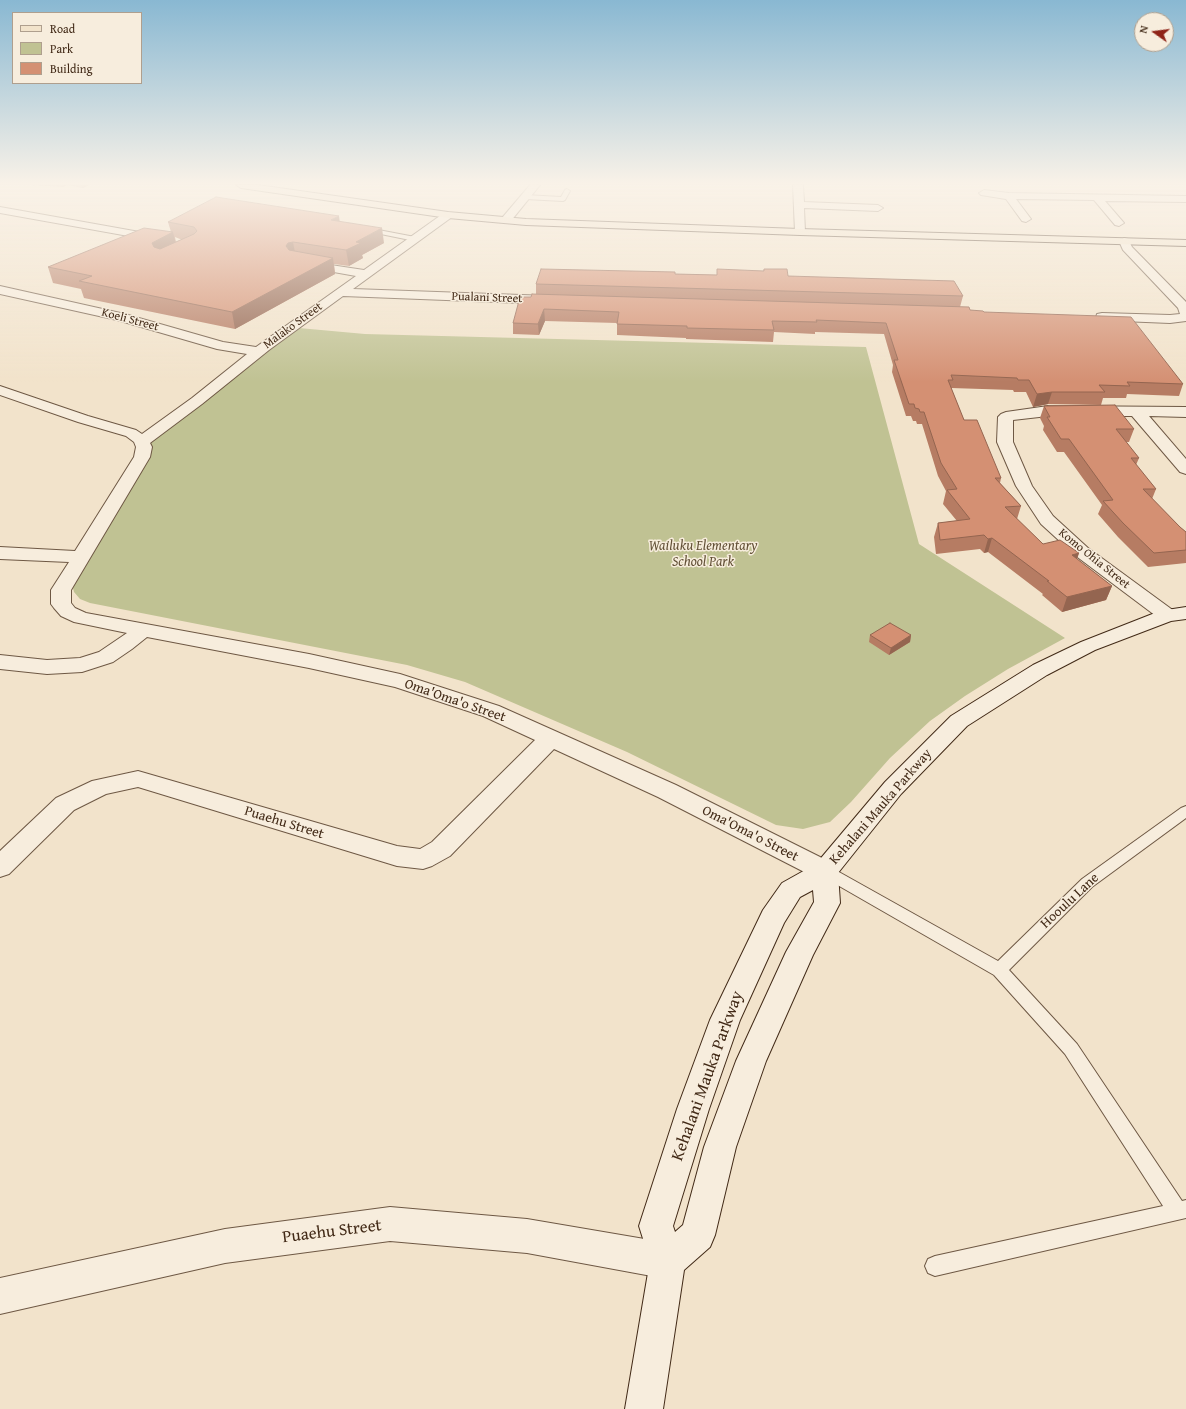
<!DOCTYPE html>
<style>
body{margin:0}
#map{position:relative;width:1186px;height:1409px;overflow:hidden;background:#f2e3cb;font-family:"Gentium Book Plus",serif}
canvas{display:block}
.legend{position:absolute;left:12px;top:12px;width:130px;height:72px;box-sizing:border-box;background:#f7eddd;border:1px solid #af9f8e;margin:0;padding:5px 7px;list-style:none;font-size:12px;color:#422a17}
.legend li{display:flex;align-items:center;gap:8px;height:20px}
.legend b{width:20px;border:1px solid #af9f8e}
.north{position:absolute;left:1134px;top:12px;width:40px;height:40px;box-sizing:border-box;background:#f7eddd;border:1px solid #af9f8e;border-radius:50%;rotate:284deg;font-size:11px;font-weight:700;line-height:16px;text-align:center;color:#422a17}
.north::after{content:'';display:block;margin:auto;width:14px;height:18px;background:#8f2418;clip-path:polygon(50% 0,100% 100%,50% 72%,0 100%)}
</style>
<div id="map">
<canvas width="1186" height="1409"></canvas>
<ul class="legend">
<li><b style="height:5px;background:#f2e3cb"></b>Road</li>
<li><b style="height:11px;background:#c0c293"></b>Park</li>
<li><b style="height:11px;background:#d49073"></b>Building</li>
</ul>
<div class="north">N</div>
</div>
<script>
const ctx = document.querySelector('canvas').getContext('2d');
ctx.lineJoin = 'round';
function fillPath(path, color) {
  ctx.fillStyle = color;
  ctx.fill(path, 'evenodd');
}
function toPath(rows) {
  const path = new Path2D();
  for (const r of rows) {
    path.moveTo(r[0], r[1]);
    for (let i = 2; i < r.length; i += 2) path.lineTo(r[i], r[i + 1]);
  }
  return path;
}
function trace(path, color, width, dash) {
  ctx.strokeStyle = color;
  ctx.lineWidth = width;
  ctx.lineCap = dash ? 'butt' : 'round';
  ctx.setLineDash(dash || []);
  ctx.stroke(path);
}
function drawText(font, color, halo, rows, align = 'center') {
  ctx.font = font + ' "Gentium Book Plus",serif';
  ctx.lineWidth = 3;
  ctx.setLineDash([]);
  ctx.textBaseline = 'middle';
  ctx.strokeStyle = halo;
  ctx.fillStyle = color;
  for (const [text, x, y, turn = 0] of rows) {
    ctx.save();
    ctx.translate(x, y);
    ctx.rotate((+turn || 0) * Math.PI / 180);
    ctx.textAlign = isNaN(turn) ? turn : align;
    if (halo) ctx.strokeText(text, 0, 0);
    ctx.fillText(text, 0, 0);
    ctx.restore();
  }
}
fillPath(toPath([
 [299,328,365,334,866,347,919,544,1065,638,1008,669,965,696,930,721,890,758,851,802,830,822,803,829,776,825,627,752,465,682,407,665,90,603,80,599,74,592,72,584,149,438]
]), '#c0c293');
const lane = toPath([
 [567,189,570,191,565,200,563,201,525,199,522,197,525,195,561,197,565,190,567,189],
 [368,228,415,237,418,239,415,241,366,231,365,230,368,228],
 [1186,806,1186,818,1092,887,1009,970,1077,1044,1182,1201,1186,1200,1186,1218,935,1276,928,1273,925,1266,928,1259,935,1256,1163,1206,1065,1054,994,975,820,875,818,871,820,867,825,866,830,867,998,961,1082,879,1181,808,1186,806]
]);
const street = toPath([
 [530,185,540,185,510,222,502,222,501,220,502,218,530,185],
 [793,185,803,185,804,202,878,205,883,208,878,211,804,208,805,232,804,234,796,234,795,232,793,185],
 [984,190,1009,193,1186,196,1186,202,1105,201,1124,223,1119,226,1115,225,1094,200,1016,199,1031,219,1026,222,1022,221,1006,199,981,195,979,193,984,190],
 [0,207,162,236,167,239,162,242,0,213,0,207],
 [448,212,453,215,452,217,353,289,549,296,553,297,555,300,553,303,549,304,343,296,269,350,202,404,150,443,152,447,150,457,71,590,71,603,75,608,86,613,309,654,400,674,499,706,676,785,834,864,838,871,834,878,825,881,816,878,658,797,554,749,450,856,432,866,423,869,397,866,138,787,106,794,74,810,9,874,0,877,0,851,56,798,92,781,138,771,397,846,420,849,432,842,535,740,483,716,395,687,309,668,147,637,132,649,113,662,82,672,47,674,0,669,0,655,47,660,80,658,99,652,127,633,74,622,61,616,54,608,51,604,51,590,69,562,0,559,0,547,75,551,134,457,136,447,134,442,126,436,78,422,0,395,0,386,88,416,136,430,142,434,192,398,247,354,217,349,117,320,0,294,0,286,125,314,223,342,256,347,356,276,300,266,298,264,300,262,304,261,364,270,444,213,448,212],
 [1124,238,1128,239,1132,247,1186,302,1186,321,1170,323,1097,320,1096,317,1097,314,1102,313,1170,315,1180,314,1178,308,1123,250,1119,241,1124,238],
 [1048,406,1186,407,1186,417,1149,416,1186,459,1186,474,1180,472,1132,416,1048,416,1013,420,1013,442,1032,486,1053,516,1088,548,1174,611,1177,615,1174,619,1167,621,1160,619,1076,556,1041,524,1016,486,997,442,998,417,1001,414,1006,412,1048,406],
 [390,1207,527,1219,668,1243,680,1249,686,1261,680,1273,668,1279,527,1253,390,1241,225,1263,0,1314,0,1278,225,1229,390,1207]
]);
const secondary = toPath([
 [1186,607,1186,619,1171,621,1095,650,1047,675,967,726,901,794,838,873,840,903,813,955,766,1061,736,1147,715,1235,710,1247,684,1270,663,1409,625,1409,650,1261,639,1226,677,1109,710,1020,763,910,782,883,816,864,885,782,951,716,1033,665,1081,642,1160,611,1186,607],
 [813,890,814,902,786,952,736,1061,704,1147,683,1225,675,1232,673,1226,709,1109,740,1020,784,923,800,897,813,890]
]);
const primary = toPath([
 [236,185,258,185,448,212,526,219,800,229,1186,240,1186,246,800,235,526,225,448,218,241,188,236,185]
]);
trace(lane, '#6e5844', 2);
trace(street, '#6e5844', 2);
trace(secondary, '#422a17', 2);
trace(primary, '#422a17', 2);
fillPath(lane, '#f7eddd');
fillPath(street, '#f7eddd');
fillPath(secondary, '#f7eddd');
fillPath(primary, '#f2e3cb');
fillPath(toPath([
 [32,185,89,185,83,188,67,185,63,187],
 [340,221,384,243,362,255,363,258,349,266,334,264,335,274,235,329,84,298,81,289,53,283,48,267,171,232,168,222],
 [175,237,180,239,182,239,176,242],
 [764,269,788,276,963,296,960,307,970,310,984,312,1183,384,1179,396,1127,394,1126,398,1103,398,1101,405,1048,404,1033,407,1026,392,1014,392,1013,390,951,388,964,420,1001,478,1000,483,1021,506,1017,519,1043,544,1079,553,1077,559,1112,586,1106,600,1062,612,1042,595,1043,594,988,552,984,553,980,549,936,554,934,537,938,523,957,521,943,504,946,491,938,476,922,424,917,424,916,421,913,421,911,416,906,416,892,372,893,365,884,334,815,332,815,334,774,332,773,342,686,339,686,338,617,335,617,323,545,321,539,335,513,334,513,323,531,297,536,294,536,284,675,274,717,275,763,271],
 [1044,406,1134,429,1129,442,1126,442,1139,458,1136,465,1156,489,1152,499,1180,527,1186,532,1186,563,1148,567,1118,537,1098,514,1102,505,1064,452,1057,452,1043,430,1044,426,1040,418],
 [870,635,911,635,910,642,889,655,869,642]
]), '#b67c63');
fillPath(toPath([
 [62,185,67,185,63,187],
 [82,185,89,185,83,188],
 [339,216,341,231,331,220],
 [382,228,384,243,362,255,363,258,349,266,346,250,356,242],
 [173,232,177,248,156,259,152,243],
 [293,242,296,258,286,246,288,243],
 [333,258,335,274,235,329,232,312],
 [544,309,545,321,539,335,538,324],
 [1052,392,1048,404,1033,407,1037,394],
 [992,538,988,552,984,553,988,539],
 [1079,553,1074,567,1072,555],
 [1112,586,1106,600,1062,612,1067,597],
 [911,635,910,642,889,655,891,648]
]), '#946550');
const building = toPath([
 [216,197,339,216,331,220,382,228,356,242,361,243,346,250,293,242,288,243,286,246,289,250,333,258,232,312,79,281,92,276,48,267,144,228,173,232,152,243,154,247,160,249,194,234,197,231,194,227,168,222,216,197],
 [541,269,675,272,675,274,717,275,717,269,764,271,764,269,787,269,788,276,954,281,963,296,536,284,541,269],
 [532,294,969,307,970,310,983,311,984,312,1131,317,1183,384,1127,382,1130,386,1099,385,1105,392,1052,392,1037,394,1029,380,1018,380,1017,378,951,375,953,380,948,380,964,420,977,420,1001,478,995,478,1021,506,1005,507,1043,544,1060,540,1079,553,1072,555,1112,586,1067,597,1047,581,1049,581,992,538,988,539,984,535,940,540,938,523,970,519,947,490,957,489,941,463,924,412,920,412,919,409,915,408,914,404,909,404,894,360,898,360,886,323,816,320,817,322,772,321,774,330,687,328,687,326,617,324,619,312,544,309,538,324,513,323,520,297,531,297,532,294],
 [1115,405,1134,429,1116,429,1139,458,1131,458,1156,489,1143,489,1180,527,1186,532,1186,550,1154,553,1123,523,1103,501,1113,500,1069,439,1061,439,1047,417,1050,417,1044,406,1115,405],
 [890,623,911,635,891,648,870,635,890,623]
]);
fillPath(building, '#d49073');
trace(building, '#946550', 1);
const sky = ctx.createLinearGradient(0, 0, 0, 382);
sky.addColorStop(0, '#89b8d2');
sky.addColorStop(0.48, '#f9f2e8');
sky.addColorStop(1, '#f9f2e800');
ctx.fillStyle = sky;
ctx.fillRect(0, 0, 1186, 382);
drawText('12px', '#422a17', '#f7eddd', [
 ["Pualani Street",487,298,2],
 ["Koeli Street",130,320,15],
 ["Malako Street",293,326,-36],
 ["Komo Ohia Street",1094,559,39]
]);
drawText('italic 14px', '#625036', '#f7eddd', [
 ["Wailuku Elementary",703,546],
 ["School Park",703,562]
]);
drawText('14px', '#422a17', '#f7eddd', [
 ["Oma'Oma'o Street",455,701,19],
 ["Kehalani Mauka Parkway",881,807,-49],
 ["Puaehu Street",284,823,17],
 ["Oma'Oma'o Street",750,834,27],
 ["Hooulu Lane",1070,901,-43]
]);
drawText('17px', '#422a17', '#f7eddd', [
 ["Kehalani Mauka Parkway",708,1076,-70],
 ["Puaehu Street",332,1232,-7]
]);
</script>
